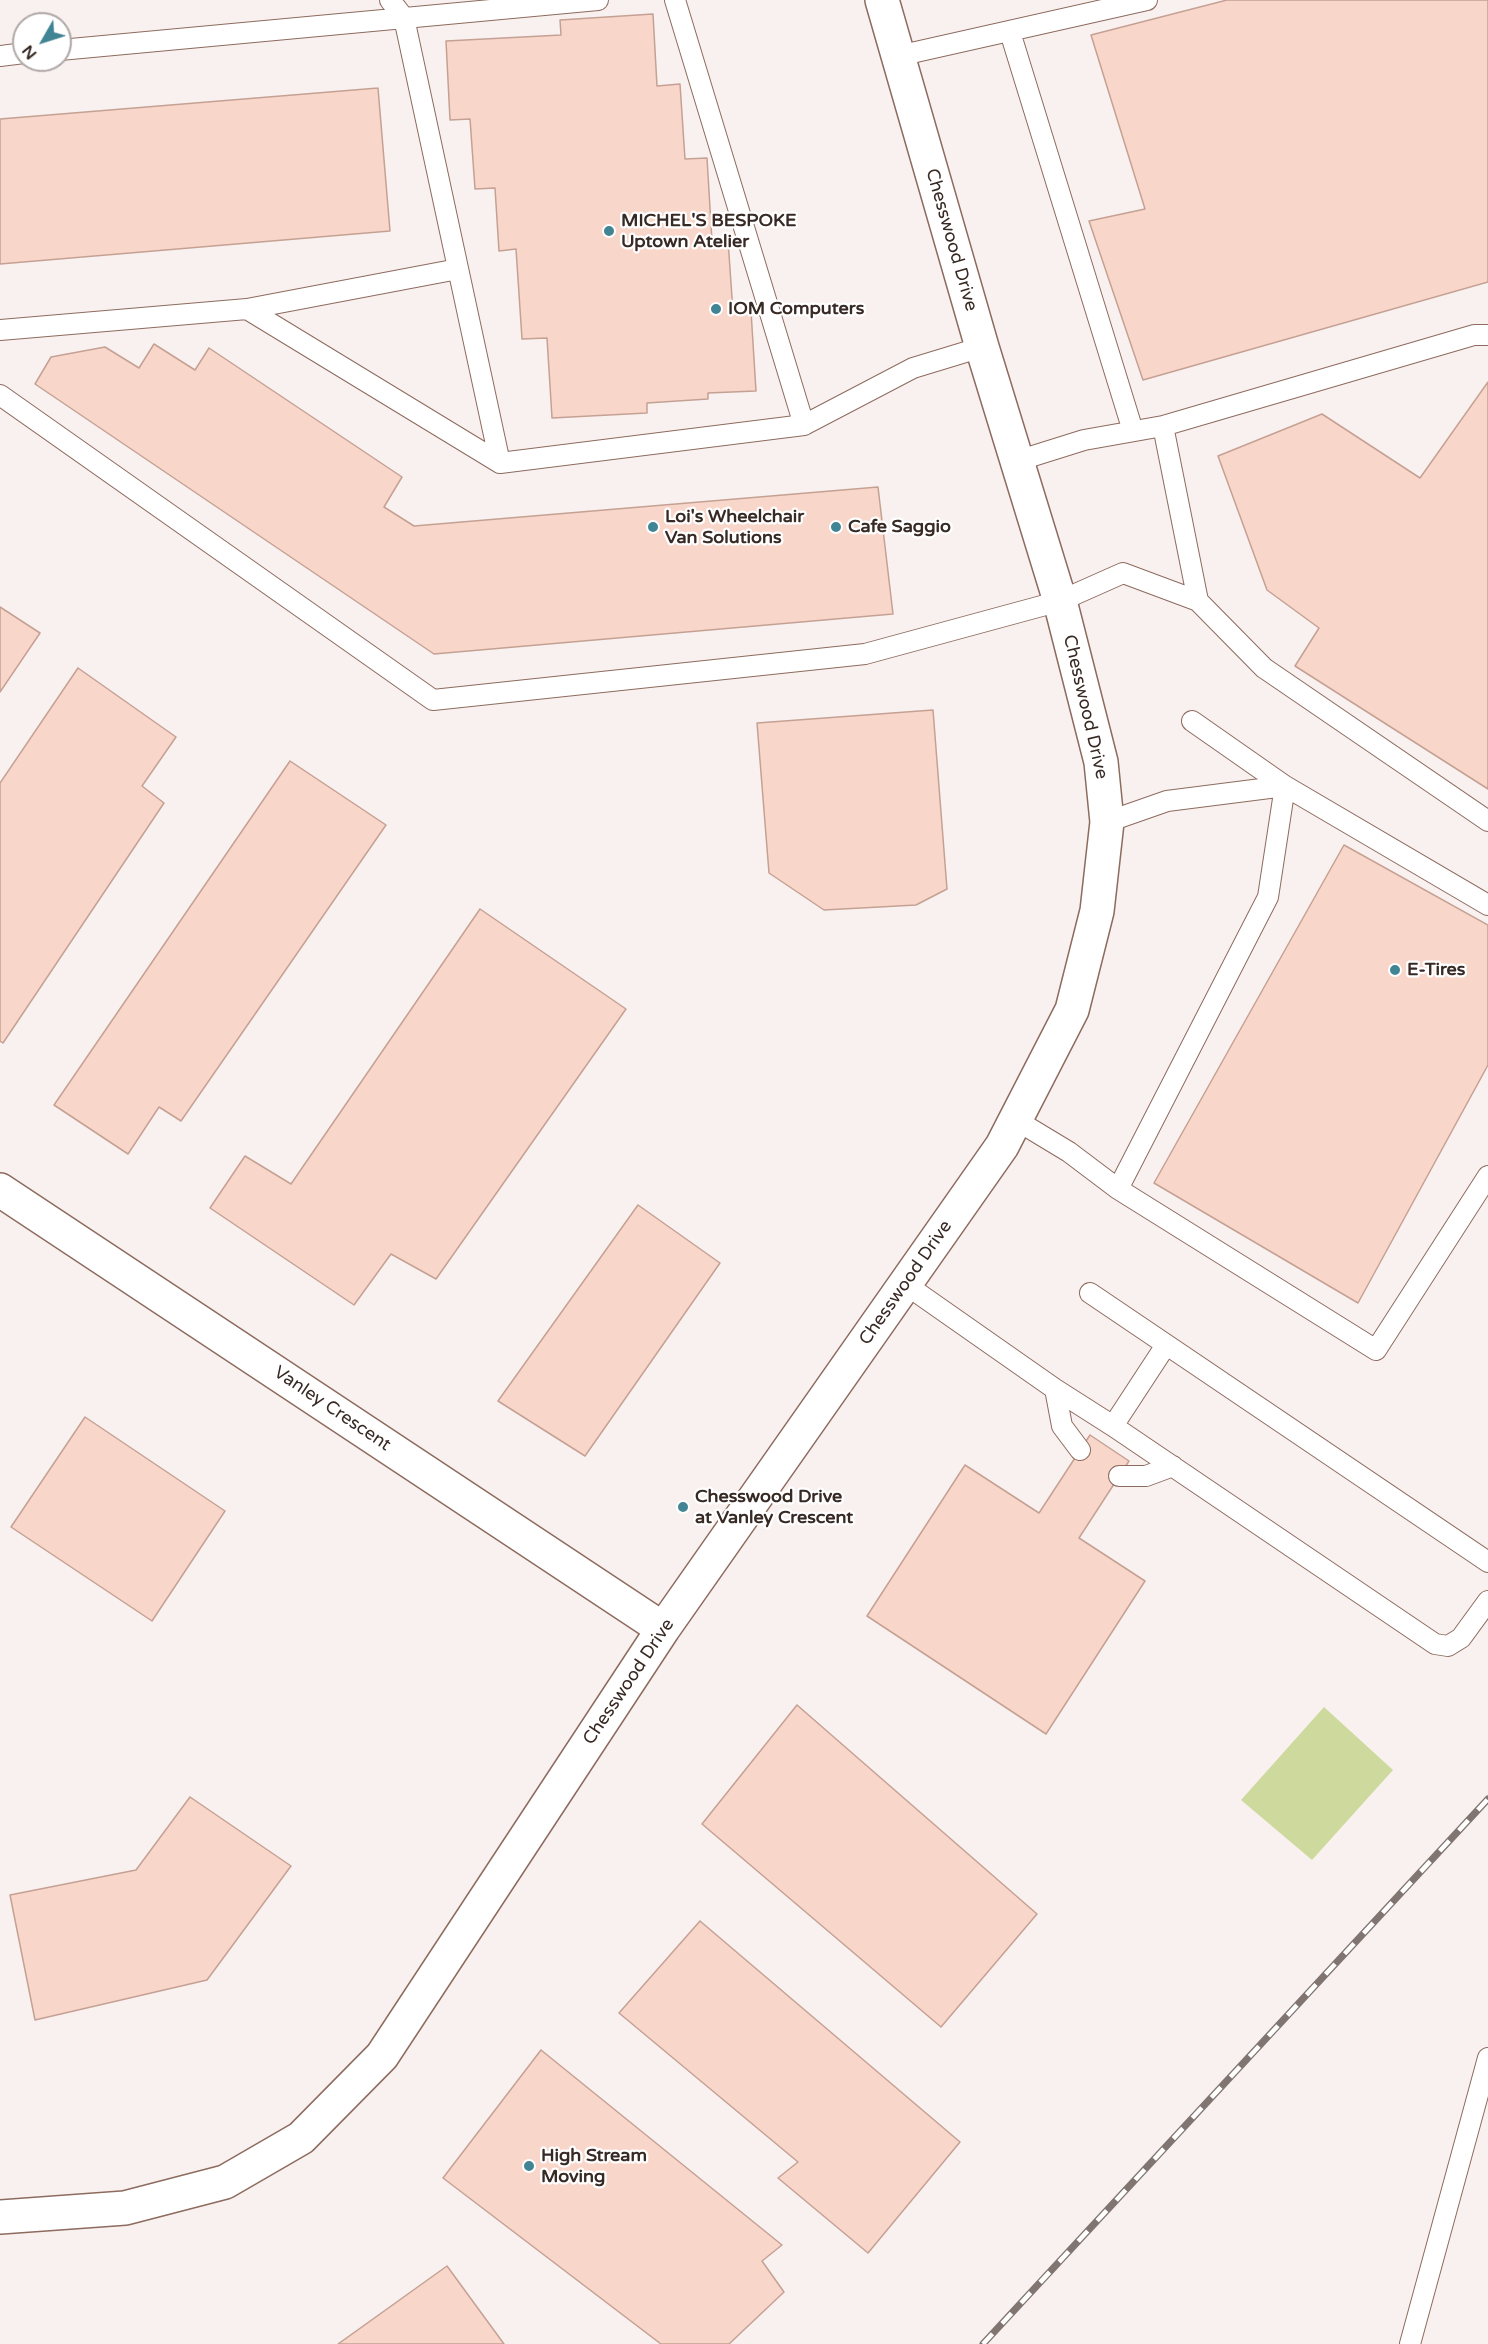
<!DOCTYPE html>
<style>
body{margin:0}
#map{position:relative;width:1488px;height:2344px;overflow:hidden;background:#f9f1ef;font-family:"Varela Round",sans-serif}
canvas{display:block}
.north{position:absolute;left:12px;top:12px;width:60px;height:60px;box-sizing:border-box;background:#fff;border:2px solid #afa9a7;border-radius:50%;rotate:231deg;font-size:16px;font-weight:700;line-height:24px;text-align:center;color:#372924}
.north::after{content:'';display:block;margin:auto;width:21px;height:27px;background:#418494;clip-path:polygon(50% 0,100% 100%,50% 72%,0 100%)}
</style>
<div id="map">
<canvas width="1488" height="2344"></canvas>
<div class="north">N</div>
</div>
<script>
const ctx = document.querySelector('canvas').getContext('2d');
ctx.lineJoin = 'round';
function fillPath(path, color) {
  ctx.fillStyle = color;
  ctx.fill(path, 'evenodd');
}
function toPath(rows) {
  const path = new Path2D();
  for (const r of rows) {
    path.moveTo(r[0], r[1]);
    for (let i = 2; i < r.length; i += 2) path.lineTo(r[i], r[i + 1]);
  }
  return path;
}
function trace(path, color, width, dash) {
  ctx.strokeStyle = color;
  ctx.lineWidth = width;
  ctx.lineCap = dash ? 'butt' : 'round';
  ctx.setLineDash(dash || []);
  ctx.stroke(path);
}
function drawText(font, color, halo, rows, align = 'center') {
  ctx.font = font + ' "Varela Round",sans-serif';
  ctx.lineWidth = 4.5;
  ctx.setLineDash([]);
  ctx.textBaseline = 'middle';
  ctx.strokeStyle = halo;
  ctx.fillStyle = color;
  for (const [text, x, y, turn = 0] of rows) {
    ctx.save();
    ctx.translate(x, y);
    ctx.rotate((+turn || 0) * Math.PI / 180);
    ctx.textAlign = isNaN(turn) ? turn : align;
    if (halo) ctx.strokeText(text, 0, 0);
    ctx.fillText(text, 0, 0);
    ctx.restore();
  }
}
fillPath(toPath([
 [1324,1707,1393,1770,1312,1860,1241,1800]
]), '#ceda9d');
const building = toPath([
 [1227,0,1488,0,1488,282,1143,380,1089,221,1145,209,1091,35,1227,0],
 [653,14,657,86,680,84,685,159,707,158,712,241,728,240,733,312,751,311,756,391,708,393,708,399,647,403,647,413,552,418,547,338,522,339,516,249,499,251,495,188,475,189,470,119,450,120,446,41,561,35,560,20,653,14],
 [378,88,390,231,0,264,0,119,378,88],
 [154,344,195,370,209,348,402,477,384,507,414,526,878,487,893,614,434,654,35,384,51,357,105,347,139,368,154,344],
 [1488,382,1488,789,1295,666,1319,628,1267,590,1218,456,1322,414,1420,478,1488,382],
 [0,607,40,633,0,692,0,607],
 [78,668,176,737,142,786,164,803,3,1043,0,1041,0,783,78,668],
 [933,710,947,889,916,905,824,910,769,873,757,723,933,710],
 [290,761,386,825,181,1121,159,1107,128,1154,54,1105,290,761],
 [1344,845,1488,925,1488,1065,1358,1303,1154,1183,1344,845],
 [480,909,626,1009,436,1279,391,1254,354,1305,210,1208,245,1156,291,1184,480,909],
 [638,1205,720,1263,585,1456,498,1401,638,1205],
 [85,1417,225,1511,152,1621,11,1527,85,1417],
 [1090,1435,1129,1461,1079,1538,1145,1581,1046,1734,867,1616,965,1465,1039,1513,1090,1435],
 [797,1705,1037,1914,941,2027,702,1824,797,1705],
 [190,1797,291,1866,207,1980,35,2020,10,1895,136,1870,190,1797],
 [700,1921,960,2142,868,2253,778,2178,798,2162,619,2013,700,1921],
 [541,2050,782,2245,762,2261,784,2292,729,2344,661,2344,443,2178,541,2050],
 [447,2266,504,2344,338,2344,447,2266]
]);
fillPath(building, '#f9d6ca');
trace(building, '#c5a194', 1.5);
const lane = toPath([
 [390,0,404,18,500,463],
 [675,0,804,425,913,368,982,347],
 [1010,32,1133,431],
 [60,50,598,0],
 [0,56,24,53],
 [898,56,1147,0],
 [247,309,458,269],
 [0,330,247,309,500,463,804,425],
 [0,395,433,700,865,654,1060,601,1123,573,1198,601,1163,426,1084,440,1017,461],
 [1163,426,1474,335,1488,335],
 [1198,601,1264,668,1488,821],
 [1192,721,1285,786,1488,905],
 [1107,822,1167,801,1285,786,1268,897,1118,1189],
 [1016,1120,1069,1152,1118,1189,1376,1350,1488,1176],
 [905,1284,1055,1389,1113,1426,1435,1644,1448,1646,1461,1638,1488,1601],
 [1090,1293,1488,1562],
 [1055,1389,1062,1426,1080,1450],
 [1113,1426,1166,1345],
 [1119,1476,1146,1476,1173,1466],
 [1410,2344,1488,2058]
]);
const street = toPath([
 [0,1190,663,1629],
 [0,2217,125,2208,225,2182,301,2138,382,2056,663,1629,1002,1146,1072,1010,1097,911,1107,822,1101,762,1060,601,982,347,882,0]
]);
trace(lane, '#8d6b5f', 22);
trace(street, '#8d6b5f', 36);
trace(lane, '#fff', 20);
trace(street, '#fff', 33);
const rail = toPath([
 [983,2344,1488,1799]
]);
trace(rail, '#807571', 7);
trace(rail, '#fff', 4.5, [14]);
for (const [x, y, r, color] of [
 [609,231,6,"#418494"],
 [716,309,6,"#418494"],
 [653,527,6,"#418494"],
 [836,527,6,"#418494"],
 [1395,970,6,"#418494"],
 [683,1507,6,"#418494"],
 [529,2166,6,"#418494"]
]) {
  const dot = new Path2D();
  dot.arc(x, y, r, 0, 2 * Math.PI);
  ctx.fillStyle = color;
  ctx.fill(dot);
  trace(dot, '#fff', 2);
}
drawText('bold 18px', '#372924', '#fff', [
 ["MICHEL'S BESPOKE",621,221],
 ["Uptown Atelier",621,242],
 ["IOM Computers",728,309],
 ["Loi's Wheelchair",665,517],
 ["Van Solutions",665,538],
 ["Cafe Saggio",848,527],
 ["E-Tires",1407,970],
 ["Chesswood Drive",695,1497],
 ["at Vanley Crescent",695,1518],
 ["High Stream",541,2156],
 ["Moving",541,2177]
], 'left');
drawText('18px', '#372924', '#fff', [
 ["Chesswood Drive",951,240,74],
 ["Chesswood Drive",1085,707,77],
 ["Chesswood Drive",906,1283,-55],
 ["Vanley Crescent",332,1409,34],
 ["Chesswood Drive",629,1682,-56]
]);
</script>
